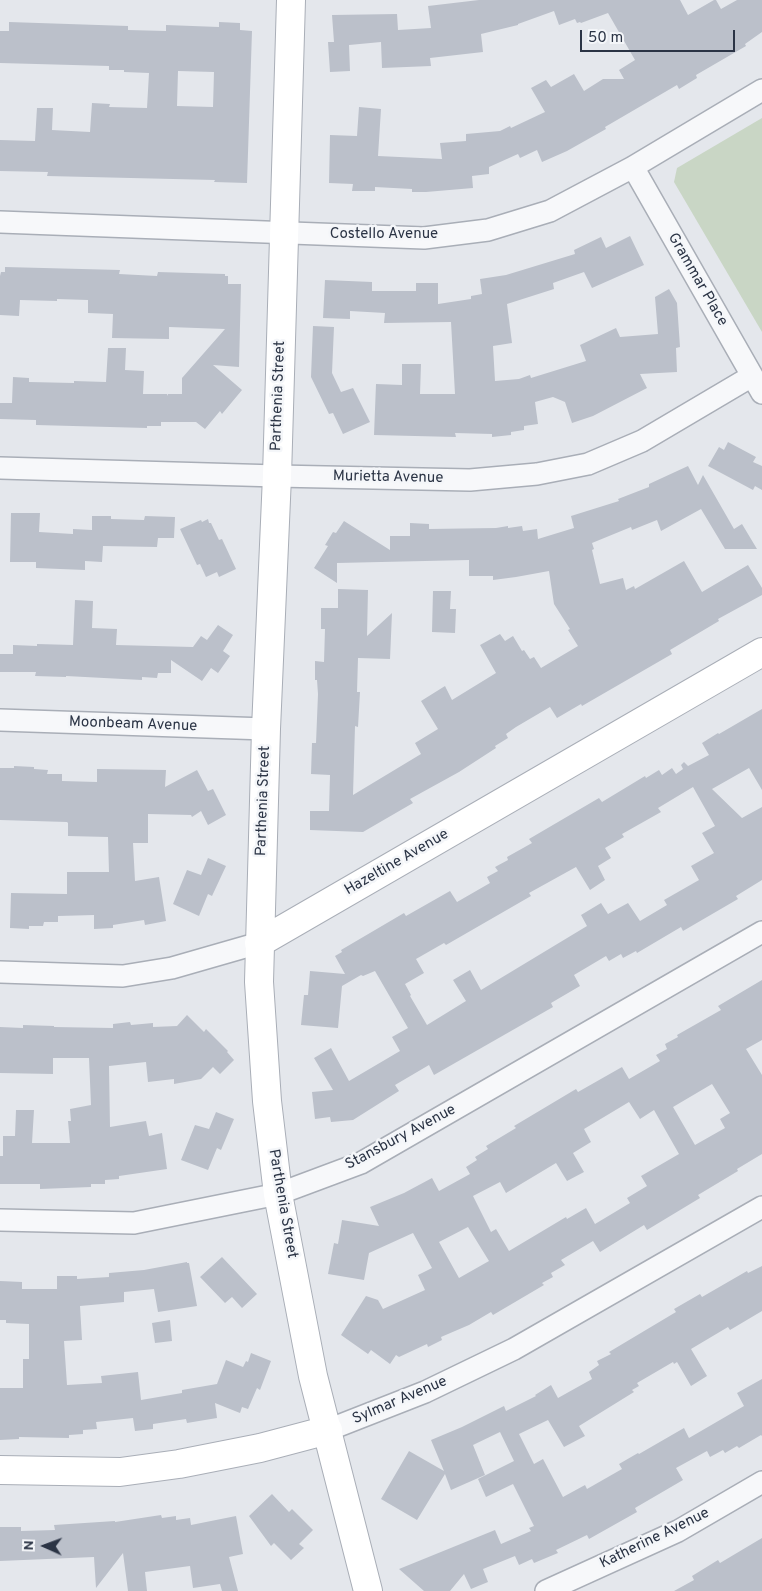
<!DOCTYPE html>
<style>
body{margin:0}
#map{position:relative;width:762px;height:1591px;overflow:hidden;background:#e4e7ec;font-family:Overpass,sans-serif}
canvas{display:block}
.north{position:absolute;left:20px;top:1521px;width:50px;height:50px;-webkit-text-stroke:4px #f4f6f9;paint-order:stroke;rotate:272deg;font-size:14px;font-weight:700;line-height:20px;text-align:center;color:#2b3445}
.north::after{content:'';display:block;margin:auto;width:18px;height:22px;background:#2b3445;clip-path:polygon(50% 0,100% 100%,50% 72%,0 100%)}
.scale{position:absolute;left:580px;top:30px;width:155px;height:22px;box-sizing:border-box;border:2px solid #2b3445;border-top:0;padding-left:6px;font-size:15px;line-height:18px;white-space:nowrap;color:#2b3445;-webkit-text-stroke:4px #f4f6f9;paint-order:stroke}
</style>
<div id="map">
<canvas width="762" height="1591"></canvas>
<div class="north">N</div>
<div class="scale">50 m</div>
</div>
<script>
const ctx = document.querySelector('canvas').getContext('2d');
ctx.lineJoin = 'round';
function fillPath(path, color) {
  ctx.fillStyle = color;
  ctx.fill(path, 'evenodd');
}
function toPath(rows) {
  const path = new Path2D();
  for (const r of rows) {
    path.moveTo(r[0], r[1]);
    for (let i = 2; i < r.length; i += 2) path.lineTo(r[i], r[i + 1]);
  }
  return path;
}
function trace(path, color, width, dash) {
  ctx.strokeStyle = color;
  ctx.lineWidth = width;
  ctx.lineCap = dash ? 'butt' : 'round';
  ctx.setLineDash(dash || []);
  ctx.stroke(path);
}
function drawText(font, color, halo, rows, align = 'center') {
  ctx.font = font + ' Overpass,sans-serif';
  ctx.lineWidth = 5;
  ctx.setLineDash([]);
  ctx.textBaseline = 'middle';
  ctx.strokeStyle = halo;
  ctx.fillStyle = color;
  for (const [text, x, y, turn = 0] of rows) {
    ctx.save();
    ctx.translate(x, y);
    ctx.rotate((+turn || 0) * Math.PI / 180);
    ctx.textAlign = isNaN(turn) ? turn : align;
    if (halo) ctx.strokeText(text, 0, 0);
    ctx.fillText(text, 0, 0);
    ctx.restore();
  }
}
fillPath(toPath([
 [762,118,762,332,674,182,677,168]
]), '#c9d6c5');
fillPath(toPath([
 [479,0,680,0,688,15,714,0,716,0,721,9,737,0,762,0,762,32,745,44,746,46,696,75,697,78,679,89,677,85,605,127,606,129,567,151,542,162,537,150,520,158,518,154,489,167,489,174,472,176,473,188,426,192,412,192,412,189,375,187,375,191,352,191,353,184,329,183,330,135,357,136,359,107,381,109,378,156,442,159,440,143,466,141,466,134,500,131,510,126,511,128,545,112,531,88,546,80,551,87,574,74,584,91,603,79,624,79,619,70,635,60,608,13,581,23,580,22,577,23,575,19,559,25,554,11,518,24,518,25,481,34,483,52,430,58,431,66,382,68,381,42,349,45,350,71,330,72,328,42,334,42,332,15,397,14,398,30,431,28,428,6],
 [9,22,128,26,128,30,166,31,166,25,219,27,219,22,240,23,240,30,252,31,247,183,214,182,215,180,47,176,48,172,0,171,0,140,35,141,37,108,53,108,52,130,90,132,92,103,110,104,109,107,147,108,149,73,124,72,124,70,109,70,109,66,0,63,0,31,9,31],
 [178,71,214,72,213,107,177,106],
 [630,236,644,265,592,288,584,272,553,283,554,289,507,304,512,343,493,346,495,381,519,379,530,375,531,378,586,361,580,345,616,328,620,337,658,334,655,297,669,289,677,303,680,347,676,348,677,372,640,374,647,388,593,416,572,423,565,402,553,397,535,402,538,424,524,426,524,430,511,432,511,435,492,437,492,434,455,433,456,437,374,435,376,384,402,385,402,364,421,364,420,394,455,394,451,322,384,323,385,313,350,311,350,319,323,318,325,280,372,282,372,291,416,291,416,283,438,283,438,304,471,299,471,296,482,294,480,279,506,275,575,254,574,250,601,237,606,248],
 [5,267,120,270,119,274,157,276,158,272,225,274,225,276,228,276,228,284,241,284,239,367,213,365,242,390,222,414,220,411,205,429,196,422,161,422,161,426,147,426,147,428,36,425,36,420,0,419,0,403,12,403,13,377,29,378,29,382,74,383,74,381,106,382,108,348,126,348,125,370,144,371,143,394,167,394,167,396,168,394,182,394,182,378,225,329,169,327,169,339,112,338,113,314,88,313,88,300,57,299,57,301,20,300,19,316,0,315,0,276,1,272,5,272],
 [313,326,334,327,332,373,341,392,353,388,370,422,343,434,333,413,329,414,311,377],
 [728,442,756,457,753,462,762,466,762,490,755,486,753,490,708,466,719,447,724,450],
 [688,466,698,485,703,475,734,529,742,524,757,549,725,549,701,509,661,531,657,520,632,530,631,527,592,543,594,549,592,550,600,584,623,578,626,590,634,586,635,589,684,561,702,592,748,565,762,588,762,595,718,619,719,621,670,650,672,654,582,706,581,704,557,718,550,707,516,727,506,734,508,738,495,746,496,748,459,772,410,799,413,803,363,832,310,830,310,811,329,811,330,775,311,774,312,743,316,743,318,694,317,680,315,680,315,661,324,662,325,629,321,629,321,608,338,608,338,589,368,590,367,636,392,613,390,659,358,658,357,692,360,692,358,727,355,726,353,795,421,754,415,743,438,729,421,701,445,686,452,700,496,673,480,645,500,634,505,641,513,636,522,651,524,650,530,659,534,657,541,668,578,646,568,630,570,629,554,604,549,571,516,577,493,580,493,576,469,576,469,560,337,563,337,583,314,568,328,546,325,545,333,532,336,533,344,521,390,550,390,536,410,536,410,523,429,524,429,529,496,528,508,526,508,528,522,526,523,531,537,529,538,539,574,528,571,516,619,501,618,499,649,487,649,484],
 [11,513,40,513,39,532,73,534,73,529,92,530,92,516,111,516,111,519,144,520,145,516,175,517,174,538,158,538,157,547,103,546,102,562,85,561,85,570,36,568,36,562,10,562],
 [208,519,209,523,211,523,219,540,222,539,236,569,219,577,217,572,206,577,200,564,197,565,180,529,201,520,202,522],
 [433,591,451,591,450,609,456,609,455,633,432,632],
 [75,600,93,601,92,628,117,629,116,645,193,647,201,636,207,640,218,625,233,635,223,651,230,656,218,673,211,668,202,681,171,660,171,673,158,673,157,678,142,677,142,680,66,676,66,677,35,676,36,672,0,672,0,654,13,654,13,645,37,646,37,644,73,645],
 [762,709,762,790,749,768,712,789,742,818,762,807,762,880,736,896,738,899,683,931,681,927,637,953,636,951,623,958,621,954,609,961,606,956,574,975,580,986,551,1003,553,1007,434,1075,429,1065,395,1085,399,1091,353,1120,331,1122,330,1117,315,1119,312,1092,333,1090,314,1058,331,1048,349,1081,400,1051,392,1037,408,1028,375,971,363,976,361,975,342,986,338,1028,301,1025,304,995,308,995,310,971,345,974,335,956,342,952,341,950,404,913,406,916,450,891,457,902,490,883,487,877,498,871,495,867,508,860,507,857,532,843,529,839,599,798,602,802,645,776,646,778,659,770,662,775,672,768,676,774,683,769,681,765,684,762,688,766,709,755,702,743,718,733,719,734],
 [693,787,715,826,702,833,714,853,691,866,699,880,664,900,667,905,640,921,628,903,608,914,601,903,581,915,587,926,481,990,470,970,453,980,466,1001,427,1025,410,996,411,995,405,984,424,973,416,959,444,943,446,945,531,896,529,893,576,867,590,890,605,880,598,866,611,858,605,848,624,837,622,834,661,812,658,808],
 [14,766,34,767,34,769,48,770,47,774,62,774,62,781,97,782,97,769,166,770,165,787,197,770,208,791,213,789,226,815,208,825,201,811,192,817,191,815,148,814,148,843,133,843,135,881,159,877,166,921,145,925,144,920,113,925,113,928,94,929,94,915,58,916,58,922,44,922,43,926,29,926,29,929,10,928,11,893,67,894,67,872,109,872,108,837,68,836,68,823,67,822,0,820,0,768,14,768],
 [208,858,226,866,212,896,208,894,199,916,173,904,187,870,201,875],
 [762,980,762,1040,746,1049,762,1075,762,1154,737,1169,738,1171,698,1195,700,1198,647,1230,644,1225,600,1252,593,1241,561,1260,565,1265,551,1273,553,1277,542,1283,544,1285,493,1315,491,1312,469,1325,441,1337,442,1340,428,1347,427,1344,399,1357,396,1355,390,1364,371,1350,368,1354,341,1335,366,1296,378,1300,383,1309,425,1290,418,1275,432,1268,413,1233,369,1253,364,1280,328,1274,334,1243,338,1244,342,1220,379,1226,370,1207,404,1193,432,1178,439,1191,470,1174,466,1167,477,1160,475,1157,488,1149,486,1146,516,1128,514,1126,576,1089,578,1092,622,1067,629,1079,660,1061,656,1055,667,1049,665,1044,678,1037,677,1035,721,1010,718,1006],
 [712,1084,730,1113,720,1119,725,1128,695,1145,673,1107],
 [629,1102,640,1119,654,1110,679,1154,641,1176,647,1186,627,1198,630,1203,595,1224,586,1208,567,1219,566,1217,509,1251,496,1229,491,1232,473,1196,500,1182,506,1193,556,1163,567,1181,584,1172,573,1153,591,1142,584,1129],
 [468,1227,489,1261,459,1278,439,1242],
 [187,1015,204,1032,206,1029,228,1051,227,1052,234,1060,220,1074,213,1067,201,1079,174,1084,174,1079,148,1082,146,1062,109,1066,110,1127,146,1121,149,1136,162,1133,167,1169,119,1176,119,1179,105,1180,105,1184,91,1184,91,1187,40,1189,40,1184,0,1184,0,1156,3,1156,3,1136,15,1136,16,1110,34,1110,32,1143,70,1143,68,1121,71,1121,70,1109,91,1105,89,1058,53,1058,53,1074,0,1073,0,1027,23,1028,23,1025,54,1026,54,1027,113,1028,113,1024,130,1022,131,1025,153,1023,153,1027,177,1026],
 [216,1112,234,1119,221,1150,217,1148,208,1170,181,1160,195,1125,209,1129],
 [222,1257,257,1294,242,1308,232,1297,225,1303,200,1277],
 [187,1262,187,1263,189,1263,197,1306,158,1312,154,1289,124,1292,124,1302,80,1306,82,1340,64,1341,67,1385,102,1383,101,1376,138,1372,141,1400,182,1393,182,1390,217,1384,226,1360,243,1367,246,1361,248,1362,251,1353,271,1361,260,1390,257,1388,248,1409,242,1407,240,1413,215,1403,217,1418,187,1423,186,1419,153,1424,153,1429,135,1431,133,1418,96,1422,97,1429,83,1430,83,1434,69,1435,69,1438,19,1437,19,1439,0,1440,0,1388,23,1388,23,1359,29,1359,29,1324,6,1323,6,1320,0,1320,0,1281,22,1282,22,1289,57,1289,57,1276,77,1276,77,1279,109,1277,109,1273,144,1270],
 [762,1266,762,1311,730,1330,728,1327,691,1349,707,1376,691,1386,677,1362,674,1364,673,1362,637,1383,639,1386,632,1390,634,1392,579,1426,585,1436,564,1447,548,1420,519,1434,534,1464,543,1459,563,1497,585,1485,587,1489,622,1469,619,1464,638,1453,639,1454,684,1428,689,1438,744,1406,737,1393,762,1379,762,1436,761,1435,739,1448,737,1446,725,1453,723,1450,710,1457,707,1451,676,1468,683,1480,635,1508,637,1512,589,1539,587,1535,556,1550,558,1553,534,1563,532,1559,519,1565,515,1556,483,1569,488,1582,471,1589,464,1574,450,1591,424,1591,399,1569,495,1530,501,1544,531,1531,529,1528,534,1526,513,1484,486,1497,478,1479,514,1461,500,1432,473,1445,485,1475,451,1490,445,1474,417,1520,381,1499,409,1451,444,1471,431,1440,462,1427,504,1406,506,1411,536,1396,535,1395,551,1385,558,1398,592,1379,589,1372,599,1365,597,1361,611,1354,609,1352,676,1312,674,1309,700,1294,702,1297,747,1271,748,1273],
 [170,1320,172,1341,155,1343,152,1323],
 [272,1494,289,1512,292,1509,313,1530,299,1544,304,1548,291,1560,274,1543,271,1546,249,1516],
 [161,1515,162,1518,176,1516,176,1520,190,1518,191,1525,236,1516,243,1554,229,1557,238,1591,222,1591,220,1584,193,1588,190,1566,145,1572,147,1591,128,1591,123,1553,96,1588,94,1557,0,1561,0,1527,21,1527,21,1531,55,1530,54,1525,115,1521,115,1522],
 [762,1538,762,1591,674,1591,694,1580,692,1576,718,1560,720,1563]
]), '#bbc0ca');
const street = toPath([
 [633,167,762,393],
 [0,222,424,238,488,230,550,211,633,167,762,90],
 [0,468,277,476,470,480,537,474,588,464,642,441,752,376],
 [0,720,266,729],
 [0,972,123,976,172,968,259,943],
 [0,1220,134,1223,278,1194,361,1163,762,932],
 [328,1430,425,1392,514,1349,762,1207],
 [546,1591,678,1531,762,1482]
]);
const secondary = toPath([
 [291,0,277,476,266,729,259,982,267,1101,278,1194,313,1376,368,1591],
 [259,943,762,652],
 [0,1470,120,1472,179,1464,260,1448,328,1430]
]);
trace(street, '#a9aeb7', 24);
trace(secondary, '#a9aeb7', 30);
trace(street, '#f7f8fa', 21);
trace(secondary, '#fff', 28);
drawText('15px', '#2b3445', '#f4f6f9', [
 ["Costello Avenue",384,235],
 ["Grammar Place",697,280,60],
 ["Parthenia Street",279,396,-88],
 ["Murietta Avenue",388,478,1],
 ["Moonbeam Avenue",133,725,2],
 ["Parthenia Street",264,801,-88],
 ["Hazeltine Avenue",397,863,-30],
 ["Stansbury Avenue",401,1138,-28],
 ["Parthenia Street",282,1204,80],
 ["Sylmar Avenue",400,1401,-23],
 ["Katherine Avenue",655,1539,-26]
]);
</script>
